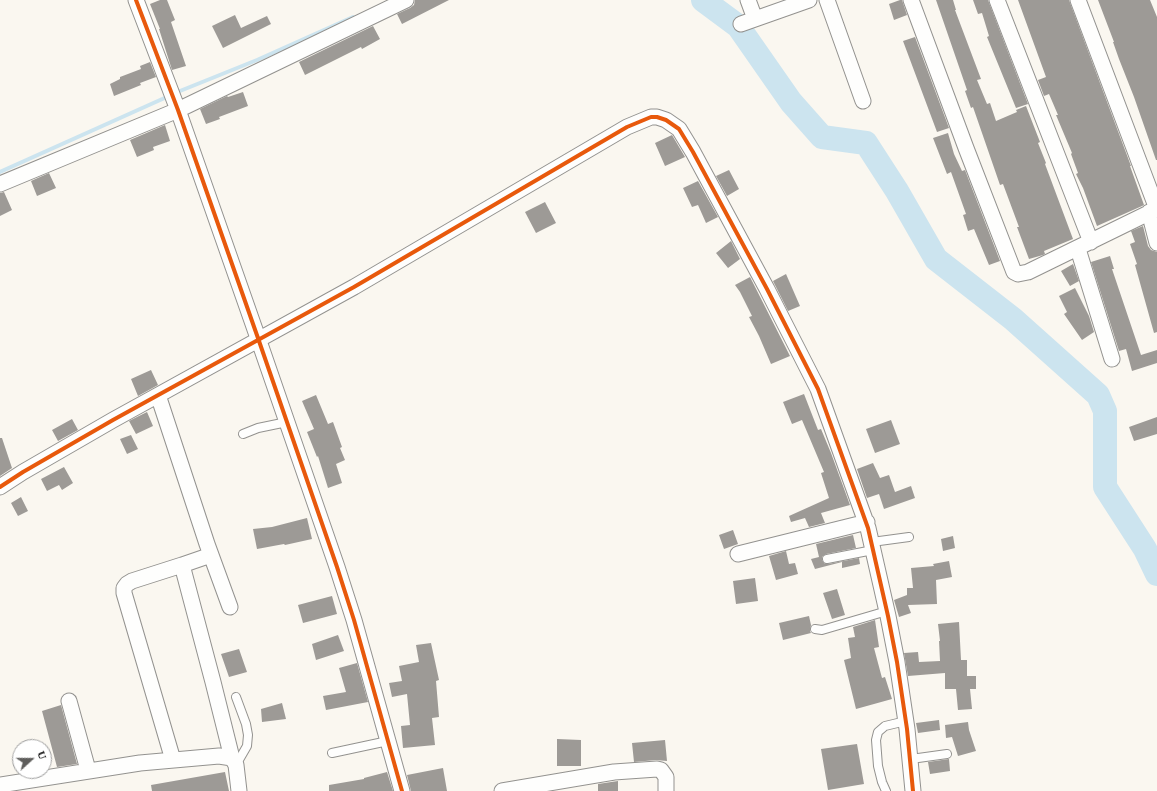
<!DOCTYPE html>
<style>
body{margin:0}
#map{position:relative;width:1157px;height:791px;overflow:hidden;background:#faf7f0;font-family:Georgia,serif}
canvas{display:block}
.north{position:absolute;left:12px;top:739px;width:40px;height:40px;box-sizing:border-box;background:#fff;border:1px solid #9e9e9e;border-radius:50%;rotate:69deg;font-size:11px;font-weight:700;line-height:16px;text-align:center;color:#0c0c0c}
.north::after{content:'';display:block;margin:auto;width:14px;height:18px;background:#5f5e5c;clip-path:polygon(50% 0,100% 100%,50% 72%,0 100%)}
</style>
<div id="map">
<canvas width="1157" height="791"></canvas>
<div class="north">U</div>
</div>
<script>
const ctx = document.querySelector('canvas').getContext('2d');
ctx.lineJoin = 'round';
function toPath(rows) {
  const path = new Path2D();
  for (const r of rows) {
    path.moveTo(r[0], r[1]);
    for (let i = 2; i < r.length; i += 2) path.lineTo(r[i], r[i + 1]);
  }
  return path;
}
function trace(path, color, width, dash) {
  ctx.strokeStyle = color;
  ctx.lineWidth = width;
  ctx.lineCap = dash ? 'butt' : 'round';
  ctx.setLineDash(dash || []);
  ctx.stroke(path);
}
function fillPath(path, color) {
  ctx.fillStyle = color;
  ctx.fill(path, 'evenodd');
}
trace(toPath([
 [175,93,257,60,353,17],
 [0,172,169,96]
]), '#cce4ef', 4);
trace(toPath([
 [703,0,738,26,791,102,822,137,866,143,897,191,936,259,1013,319,1098,395,1105,411,1105,487,1145,549,1157,574]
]), '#cce4ef', 24);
fillPath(toPath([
 [160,0,167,0,175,20,171,22,186,66,172,70,159,29,160,29,150,4],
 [415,0,449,0,402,24,397,14,410,8,414,5],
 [900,0,902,0,907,15,894,20,889,4],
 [936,0,953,0,956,10,955,10,981,79,977,80,987,104,990,103,996,121,1017,112,1016,110,1026,106,1040,142,1038,143,1046,163,1045,164,1073,239,1044,251,1045,254,1043,255,1029,259,1017,227,1019,227,1003,184,1000,185,973,107,971,108,965,91,967,90],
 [973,0,988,0,1028,104,1016,108,987,37,989,36,982,13,978,14],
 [1018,0,1069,0,1131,166,1130,166,1144,205,1142,206,1097,226,1083,188,1076,174,1078,173,1071,154,1072,153,1056,115,1058,115,1049,94,1044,96,1038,80,1046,77],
 [1098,0,1150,0,1157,17,1157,160,1156,160,1134,97,1119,59,1113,42,1114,42],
 [235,15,241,28,267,16,271,24,223,48,212,26],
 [373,26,380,39,362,49,361,47,305,75,299,62],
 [915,37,949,128,937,132,903,41],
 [150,62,156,77,140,83,141,85,114,96,110,84,120,79,120,77,141,69,140,66],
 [243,92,248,106,219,117,220,119,206,124,200,109,227,96,228,97],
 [165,125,170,141,153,147,154,150,137,157,130,140],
 [948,133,954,154,962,171,965,170,1000,261,989,265,974,229,968,231,963,215,966,214,951,172,947,174,933,138],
 [672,135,685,157,665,166,655,143],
 [729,170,739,189,727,196,716,176],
 [49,173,56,188,37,196,31,181],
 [698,181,718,217,706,223,698,205,692,207,683,188],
 [4,192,12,210,0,216,0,193],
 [545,202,556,223,536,233,525,212],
 [1143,226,1148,246,1151,250,1157,252,1157,332,1154,333,1135,265,1137,264,1130,244,1135,242,1131,231],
 [731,241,740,259,728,268,716,253],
 [1110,256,1114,269,1112,269,1141,355,1157,350,1157,363,1132,371,1126,349,1119,351,1091,262],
 [1073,264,1079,281,1070,286,1061,271],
 [786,274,800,306,788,311,773,281],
 [750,277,790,356,771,364,759,336,749,317,752,316,740,292,735,285],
 [1075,288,1089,316,1094,332,1082,340,1064,314,1067,312,1059,296],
 [151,370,158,385,138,396,131,379],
 [804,394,818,430,821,429,831,453,850,505,821,513,825,523,809,527,805,518,791,522,789,516,829,498,821,473,824,472,802,420,792,424,783,402],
 [316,395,328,424,333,422,342,447,340,448,345,460,336,464,342,483,328,488,318,456,317,457,307,432,314,429,302,401],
 [147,412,153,426,136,434,129,421],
 [1157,417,1157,434,1134,441,1129,427],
 [72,419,78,430,58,441,52,430],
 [891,420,900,444,875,453,866,429],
 [131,435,138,449,127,454,120,439],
 [0,438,2,438,12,468,0,476],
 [873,463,880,478,889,475,895,492,911,486,915,498,884,509,879,494,867,498,857,469],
 [64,467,73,483,62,490,59,485,47,491,41,479],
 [21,497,28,511,18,516,11,503],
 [307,518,312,539,285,545,284,544,257,549,253,529,272,527],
 [733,530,738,544,724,549,719,535],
 [853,535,856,548,826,554,822,557,822,560,825,564,828,564,859,558,860,564,842,568,842,562,815,569,811,559,819,557,816,544],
 [953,536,955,548,943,551,941,539],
 [786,551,789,564,795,563,798,574,776,580,769,556],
 [949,561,952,577,936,580,937,604,908,605,911,613,899,617,894,600,907,595,907,588,913,588,911,568,934,566,933,564],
 [755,578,758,601,736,604,733,581],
 [837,589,845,615,832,619,823,593],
 [332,596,337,614,303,623,298,605],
 [809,616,811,625,810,631,811,633,783,640,779,623],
 [875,620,879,647,874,648,882,678,885,677,892,699,856,709,844,660,851,658,848,638,855,637,853,627],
 [959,622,961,660,967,660,967,676,976,676,976,689,970,689,972,709,958,710,956,689,945,689,945,673,908,676,904,653,918,652,919,662,940,661,939,641,940,641,938,624],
 [338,635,344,651,316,660,312,644],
 [431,643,439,680,436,681,439,717,432,718,435,745,403,748,401,726,410,725,407,694,392,697,389,683,402,681,399,666,419,662,416,645],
 [239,649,247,672,229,677,221,654],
 [357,663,368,702,326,710,323,696,346,692,339,668],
 [282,703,286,719,262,722,261,709],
 [61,705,77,764,57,767,42,711],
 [939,720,940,730,918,733,916,723],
 [968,722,969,730,976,751,958,756,952,737,946,738,945,725],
 [557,739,581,740,581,766,557,766],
 [665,740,667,761,656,760,634,762,632,743],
 [857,744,864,784,828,790,821,749],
 [949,759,950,771,930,774,928,762],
 [443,768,447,791,411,791,407,775],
 [225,772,229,791,152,791,151,785],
 [387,772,393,791,329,791,329,785,364,779,364,778],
 [618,781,618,791,598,791,598,784]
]), '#9d9a96');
const lane = toPath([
 [243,434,258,428,287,422],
 [872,542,909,537],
 [827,559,873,550],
 [815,629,822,630,887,611],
 [332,753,388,741],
 [911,759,947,754],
 [236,765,247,746,248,735,246,724,236,697],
 [886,791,882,782,878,766,876,740,878,732,885,726,906,721]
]);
const street = toPath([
 [136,0,178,110,259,341,337,567,354,620,402,791],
 [748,0,755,19],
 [827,0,863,101],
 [911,0,966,148,1014,272,1018,274,1028,272,1157,209],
 [997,0,1091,242],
 [1078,0,1157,209],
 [741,24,809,0],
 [0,184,178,110,406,0],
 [1149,212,1157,243],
 [1078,249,1112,359],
 [158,395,207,544,230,607],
 [0,487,23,472,113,420,354,287,627,127,651,117,657,117,666,120,679,129,693,152,767,289,818,389,868,528,888,616,897,662,907,729,913,791],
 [738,554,867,522],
 [211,555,182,565,213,682,232,758,236,765,239,791],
 [69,701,88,770],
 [173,760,124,593,124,588,127,584,132,581,182,565],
 [0,785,140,763,219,756,232,758],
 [502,791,614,772,657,769,661,770,666,777,666,791]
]);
trace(lane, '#93928f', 10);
trace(street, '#93928f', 17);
trace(lane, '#fefefd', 8);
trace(street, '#fefefd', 15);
trace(toPath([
 [136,0,178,110,259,341,337,567,354,620,402,791],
 [0,487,23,472,113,420,354,287,627,127,651,117,657,117,666,120,679,129,693,152,767,289,818,389,868,528,888,616,897,662,907,729,913,791]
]), '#e8590c', 4);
</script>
